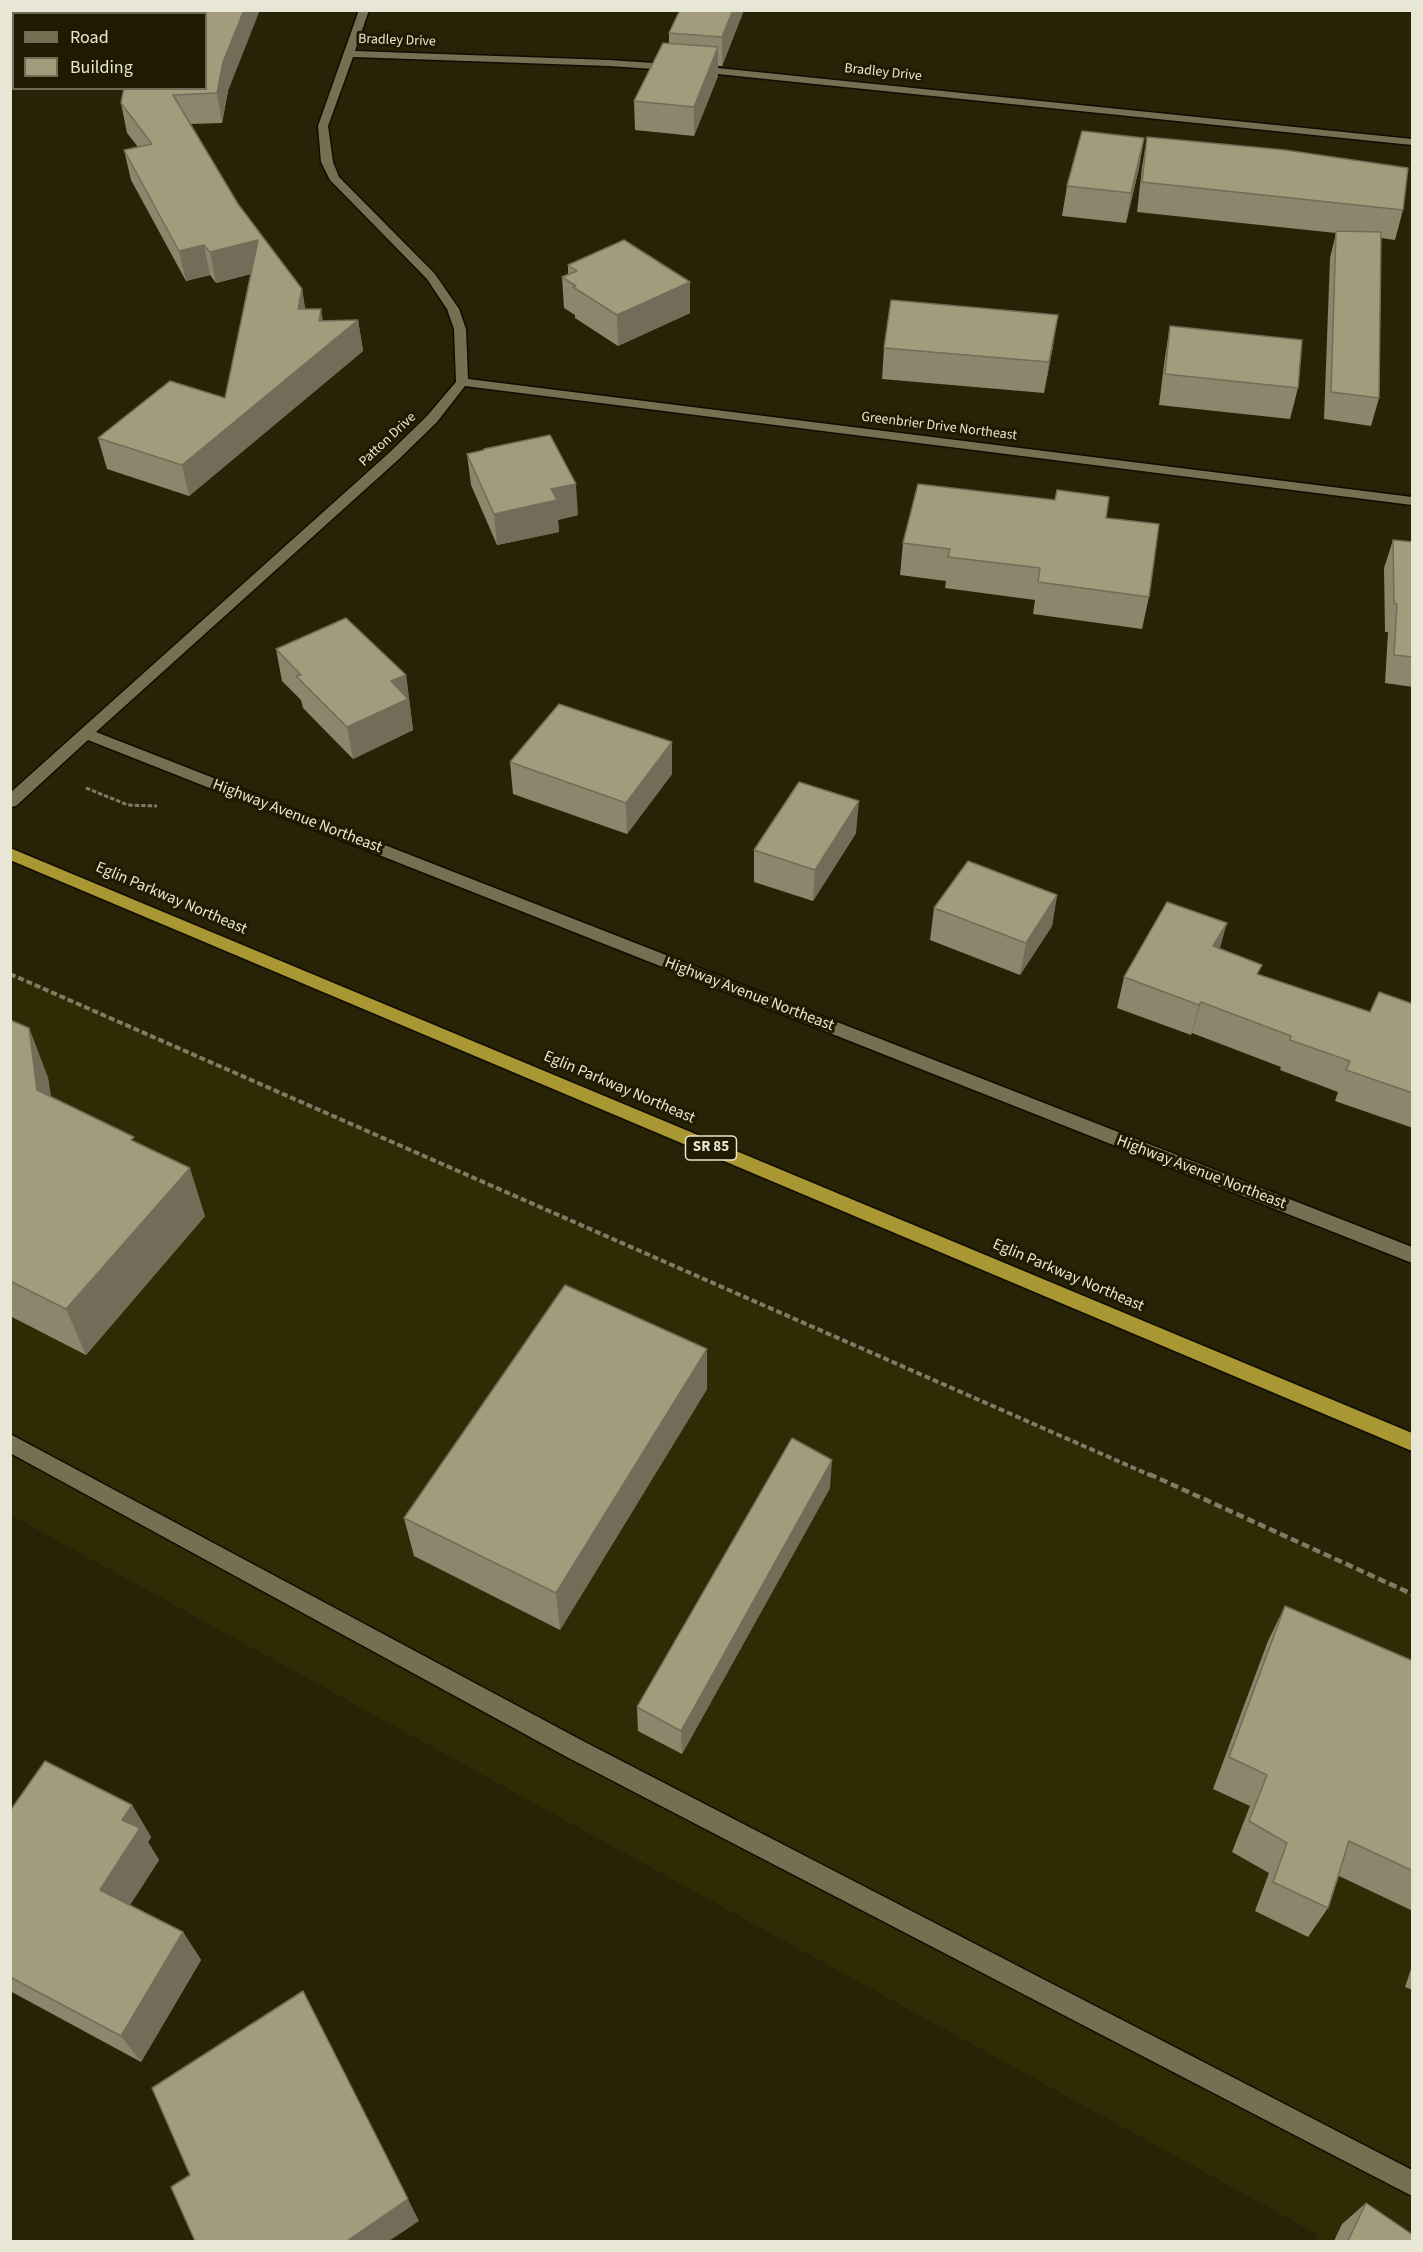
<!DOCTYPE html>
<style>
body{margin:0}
#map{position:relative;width:1423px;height:2252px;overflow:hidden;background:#282306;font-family:"Source Sans 3",sans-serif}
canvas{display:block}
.frame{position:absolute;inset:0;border:12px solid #e8e6d5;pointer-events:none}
.legend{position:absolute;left:12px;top:12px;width:195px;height:78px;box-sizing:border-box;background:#1f1a00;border:2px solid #6f6c55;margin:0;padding:8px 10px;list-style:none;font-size:18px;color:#e8e6d5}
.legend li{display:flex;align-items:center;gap:12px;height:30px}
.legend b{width:30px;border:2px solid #6f6c55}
</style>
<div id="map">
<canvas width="1423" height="2252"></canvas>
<div class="frame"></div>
<ul class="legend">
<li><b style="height:8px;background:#757052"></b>Road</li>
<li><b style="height:16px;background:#a29c7d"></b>Building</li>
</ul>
</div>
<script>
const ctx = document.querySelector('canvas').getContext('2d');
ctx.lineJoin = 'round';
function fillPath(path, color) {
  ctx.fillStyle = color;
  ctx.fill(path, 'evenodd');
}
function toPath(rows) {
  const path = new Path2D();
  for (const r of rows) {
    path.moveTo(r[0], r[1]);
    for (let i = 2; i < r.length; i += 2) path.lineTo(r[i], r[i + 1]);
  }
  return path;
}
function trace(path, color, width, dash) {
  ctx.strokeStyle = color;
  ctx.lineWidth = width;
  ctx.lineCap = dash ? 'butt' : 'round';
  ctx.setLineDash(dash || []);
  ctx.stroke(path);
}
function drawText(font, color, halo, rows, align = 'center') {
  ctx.font = font + ' "Source Sans 3",sans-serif';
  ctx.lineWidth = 6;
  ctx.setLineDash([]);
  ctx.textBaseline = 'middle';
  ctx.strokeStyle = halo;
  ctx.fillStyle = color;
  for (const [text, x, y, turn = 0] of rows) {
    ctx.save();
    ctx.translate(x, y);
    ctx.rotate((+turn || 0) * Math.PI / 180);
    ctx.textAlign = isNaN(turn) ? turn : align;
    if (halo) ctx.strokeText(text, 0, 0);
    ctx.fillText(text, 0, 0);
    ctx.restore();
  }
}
fillPath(toPath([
 [11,972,1412,1593,1412,2241,1315,2241,1317,2234,11,1515]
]), '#312b05');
const lane = toPath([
 [10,1434,581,1740,1412,2170,1412,2196,565,1756,10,1453,10,1434]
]);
const street = toPath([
 [359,10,369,10,355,51,609,60,698,66,1412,139,1412,145,698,72,609,66,353,57,328,126,333,162,339,177,435,274,459,309,466,329,468,379,1412,497,1412,505,465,386,437,422,399,459,96,732,1412,1247,1412,1263,88,740,16,806,10,807,10,793,389,453,427,416,456,382,454,329,447,309,427,279,330,180,321,162,318,126,359,10]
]);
const highway = toPath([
 [10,848,1412,1433,1412,1451,10,860,10,848]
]);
trace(lane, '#110c00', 3);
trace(street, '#110c00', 3);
trace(highway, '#110c00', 3);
trace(toPath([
 [86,788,128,805,157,806]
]), '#7f7b64', 3, [4.5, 2]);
trace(toPath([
 [10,974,1152,1476]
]), '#7f7b64', 4, [6, 3]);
trace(toPath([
 [1149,1474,1412,1594]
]), '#7f7b64', 4.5, [8, 4]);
fillPath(lane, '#757052');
fillPath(street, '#757052');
fillPath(highway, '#a89733');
fillPath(toPath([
 [680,10,744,10,722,66,718,66,718,76,694,136,635,130,634,101,669,43,669,33],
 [124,88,228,91,222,123,190,124,238,204,302,289,305,309,323,321,358,320,363,351,189,496,107,469,98,438,225,398,251,274,216,283,210,275,186,281,131,180,124,150,138,147,127,133,121,103],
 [1147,137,1403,210,1395,240,1381,238,1379,398,1371,426,1324,419,1330,258,1336,233,1137,212,1142,167],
 [1144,138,1139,168,1126,223,1062,216,1067,186],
 [568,265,690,282,690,313,618,346,575,318,575,315,564,308,562,277,568,274],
 [1170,326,1298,388,1290,419,1159,405,1165,357],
 [1053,346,1044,393,882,379,884,348],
 [484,449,578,515,558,520,559,532,497,545,471,485,467,454,484,450],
 [1106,518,1149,597,1142,629,1033,614,1035,600,945,588,946,581,900,575,903,543],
 [1393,540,1413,542,1413,687,1385,683,1388,632,1385,632,1384,568],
 [276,649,406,675,413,730,353,759,303,708,301,700,282,681],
 [510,762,672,774,627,834,513,794],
 [856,833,813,901,754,882,754,850],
 [1057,895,1052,926,1020,975,930,940,934,908],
 [1220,949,1259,975,1370,1012,1413,1004,1413,1128,1335,1101,1338,1092,1280,1070,1281,1067,1192,1033,1191,1035,1117,1008,1124,977],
 [10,1020,29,1028,48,1078,51,1097,136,1143,205,1216,86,1355,10,1316],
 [707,1389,560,1630,414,1556,404,1518],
 [830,1488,682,1754,638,1731,637,1707],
 [1285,1606,1413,1661,1413,1911,1339,1876,1328,1908,1308,1937,1255,1911,1269,1873,1232,1852,1250,1806,1213,1789,1268,1641],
 [132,1805,151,1837,148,1842,159,1860,130,1905,183,1932,201,1960,141,2062,10,1991,10,1811],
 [1413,1963,1413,1990,1405,1987],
 [1366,2203,1413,2241,1334,2241,1342,2224]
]), '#8b866c');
fillPath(toPath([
 [244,10,260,10,228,91,222,123,217,93,223,62],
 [733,10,744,10,722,66,722,37],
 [718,47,718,76,694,136,694,107],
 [1144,138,1139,168,1126,223,1131,193],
 [258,240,263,271,216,283,210,252],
 [204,245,210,275,186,281,179,251],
 [690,282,690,313,618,346,617,315],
 [302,289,307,320,298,309],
 [321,309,326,340,358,320,363,351,189,496,182,465,319,321],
 [1058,315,1053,346,1044,393,1049,362],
 [576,484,578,515,558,520,559,532,497,545,494,514,551,489],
 [406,675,413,730,353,759,347,727,391,681],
 [672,742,672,774,627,834,626,803],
 [859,801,856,833,813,901,815,870],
 [1057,895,1052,926,1020,975,1026,943],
 [1227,923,1218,955,1213,946],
 [1201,1002,1192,1033,1191,1035,1199,1005],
 [29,1028,48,1078,56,1139,37,1090],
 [190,1168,205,1216,86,1355,66,1309],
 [707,1349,707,1389,560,1630,556,1593],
 [832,1460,830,1488,682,1754,681,1731],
 [132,1805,151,1837,148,1842,159,1860,121,1919,100,1890,122,1820],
 [183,1932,201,1960,141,2062,121,2036],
 [303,1991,419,2221,389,2241,347,2241]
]), '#716d58');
const building = toPath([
 [180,10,244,10,223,62,217,93,173,95,238,204,302,289,298,309,321,309,319,321,358,320,182,465,98,438,170,381,225,398,258,240,210,252,204,245,179,251,124,150,152,144,121,103,124,88,206,88,206,14,178,14,180,10],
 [680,10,733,10,722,37,669,33,680,10],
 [663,43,718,47,694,107,634,101,663,43],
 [1082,131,1144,138,1131,193,1067,186,1082,131],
 [1147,137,1285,150,1408,168,1403,210,1142,182,1147,137],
 [1336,231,1381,232,1379,398,1331,392,1336,231],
 [624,240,690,282,617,315,573,287,576,286,562,277,577,271,568,265,624,240],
 [891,300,1058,315,1049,362,884,348,891,300],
 [1170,326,1302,340,1298,388,1165,374,1170,326],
 [550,435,576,484,551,489,557,500,494,514,467,454,484,450,484,449,550,435],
 [918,484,1055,500,1057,490,1109,497,1106,518,1159,524,1149,597,1038,582,1040,568,948,557,950,549,903,543,918,484],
 [1393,540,1413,542,1413,657,1394,655,1397,604,1394,603,1393,540],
 [346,618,406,675,391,681,408,699,347,727,296,676,301,675,276,649,346,618],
 [559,704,672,742,626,803,510,762,559,704],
 [799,782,859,801,815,870,754,850,799,782],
 [968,861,1057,895,1026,943,934,908,968,861],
 [1167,902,1227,923,1213,946,1262,965,1257,974,1370,1012,1379,992,1413,1004,1413,1093,1346,1070,1350,1061,1290,1040,1291,1036,1201,1002,1199,1005,1124,977,1167,902],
 [10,1020,29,1028,37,1090,134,1137,131,1140,190,1168,66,1309,10,1281,10,1020],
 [565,1285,707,1349,556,1593,404,1518,565,1285],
 [792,1438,832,1460,681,1731,637,1707,792,1438],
 [1285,1606,1413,1661,1413,1871,1349,1841,1328,1908,1273,1882,1287,1843,1249,1821,1267,1775,1229,1757,1285,1606],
 [45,1761,132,1805,122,1820,140,1828,100,1890,183,1932,121,2036,10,1977,10,1811,45,1761],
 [303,1991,408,2199,347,2241,195,2241,171,2187,190,2175,152,2088,303,1991],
 [1366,2203,1413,2235,1413,2241,1348,2241,1366,2203]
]);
fillPath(building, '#a29c7d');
trace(building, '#716d58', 1.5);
drawText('14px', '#e8e6d5', '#1f1a00', [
 ["Bradley Drive",397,41,2],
 ["Bradley Drive",883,73,6],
 ["Greenbrier Drive Northeast",939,427,7],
 ["Patton Drive",388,440,-43]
]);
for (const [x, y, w] of [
 [711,1148,51]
]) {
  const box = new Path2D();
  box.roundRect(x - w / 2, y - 12, w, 24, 4.5);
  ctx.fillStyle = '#1f1a00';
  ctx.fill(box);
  trace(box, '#e8e6d5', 1.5);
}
drawText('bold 15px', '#e8e6d5', null, [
 ["SR 85",711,1148]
]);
drawText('16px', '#e8e6d5', '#1f1a00', [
 ["Highway Avenue Northeast",297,817,21],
 ["Eglin Parkway Northeast",171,899,23],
 ["Highway Avenue Northeast",749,995,21],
 ["Eglin Parkway Northeast",619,1088,23],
 ["Highway Avenue Northeast",1201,1173,21],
 ["Eglin Parkway Northeast",1068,1276,23]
]);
</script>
